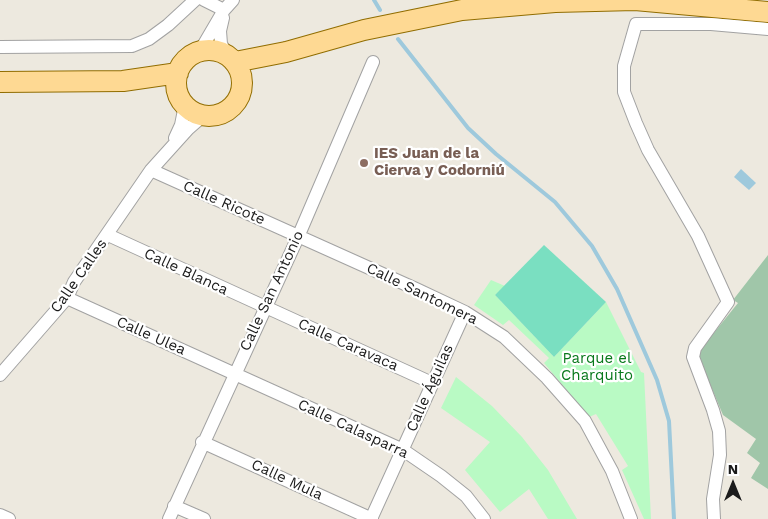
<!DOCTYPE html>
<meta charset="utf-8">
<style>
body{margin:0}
#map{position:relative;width:768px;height:519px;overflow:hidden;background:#ede9df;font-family:"Work Sans",sans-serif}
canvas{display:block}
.north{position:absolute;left:708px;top:459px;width:50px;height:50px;-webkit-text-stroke:4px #fff;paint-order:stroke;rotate:0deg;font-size:14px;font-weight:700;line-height:20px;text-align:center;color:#1b1b1b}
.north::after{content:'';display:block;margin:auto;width:18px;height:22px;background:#1b1b1b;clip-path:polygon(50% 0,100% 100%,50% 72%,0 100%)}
</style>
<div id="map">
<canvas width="768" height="519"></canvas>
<div class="north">N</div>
</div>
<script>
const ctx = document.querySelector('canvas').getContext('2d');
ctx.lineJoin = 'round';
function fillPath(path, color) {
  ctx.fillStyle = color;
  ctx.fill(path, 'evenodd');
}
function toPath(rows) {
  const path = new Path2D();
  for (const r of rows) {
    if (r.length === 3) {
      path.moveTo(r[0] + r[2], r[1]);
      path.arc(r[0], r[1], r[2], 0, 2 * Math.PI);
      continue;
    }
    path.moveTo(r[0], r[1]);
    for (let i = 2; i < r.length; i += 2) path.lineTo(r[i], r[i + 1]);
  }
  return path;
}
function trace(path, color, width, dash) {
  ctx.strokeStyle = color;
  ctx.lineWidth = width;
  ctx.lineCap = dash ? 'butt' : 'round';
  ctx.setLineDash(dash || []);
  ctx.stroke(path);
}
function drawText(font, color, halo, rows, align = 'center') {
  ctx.font = font + ' "Work Sans",sans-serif';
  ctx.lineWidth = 4.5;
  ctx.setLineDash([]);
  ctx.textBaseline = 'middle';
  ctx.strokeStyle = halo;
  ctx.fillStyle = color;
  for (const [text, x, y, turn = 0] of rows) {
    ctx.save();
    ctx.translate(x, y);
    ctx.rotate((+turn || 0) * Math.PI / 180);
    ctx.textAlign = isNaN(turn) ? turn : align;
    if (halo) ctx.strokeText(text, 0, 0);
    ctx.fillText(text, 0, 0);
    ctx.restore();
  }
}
fillPath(toPath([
 [768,255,768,489,751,478,760,463,747,453,756,439,723,415,699,358,700,350,738,303,733,300]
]), '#a0c6a9');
fillPath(toPath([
 [491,280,505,286,495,295,554,357,606,302,641,372,644,373,651,519,644,519,622,470,628,466,596,414,589,417,544,363,549,358,509,320,503,325,474,305],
 [456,377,492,406,522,437,548,470,577,519,548,519,529,489,500,512,465,470,490,442,441,408]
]), '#b9fac4');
fillPath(toPath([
 [544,245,606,302,554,357,495,295]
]), '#7adfc1');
fillPath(toPath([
 [741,169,756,183,749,190,734,177]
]), '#9ec9dc');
trace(toPath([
 [374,0,380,10],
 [398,39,468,128,496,154,555,202,592,246,617,289,657,380,669,421,674,519]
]), '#9ec9dc', 4);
const minor = toPath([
 [204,0,224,10],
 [223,18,220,31,221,44,228,56],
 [0,47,132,46,149,39,168,25,195,0],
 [200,51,224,10,233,0],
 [175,138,181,125,185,105],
 [151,170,416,289,465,312,504,337,547,378,585,421,612,471,631,519],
 [108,235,432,383],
 [67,298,403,450,441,476,466,496,484,519],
 [0,375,67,298,74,282,151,170,188,129,204,115],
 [202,442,372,519],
 [174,506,204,519],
 [0,515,9,519],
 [169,519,298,237,373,62],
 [371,519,465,312],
 [714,519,713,499,720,455,719,431,713,410,693,357,695,348,728,302,698,236,648,150,636,123,624,92,624,66,636,24,711,24,768,29]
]);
const primary = toPath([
 [209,83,33],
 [235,62,286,52,364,30,462,10,555,2,635,0,768,12],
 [0,82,123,81,178,73]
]);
trace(minor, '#a2a2a2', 14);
trace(primary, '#916d00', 22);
trace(minor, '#fff', 12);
trace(primary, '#fed993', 20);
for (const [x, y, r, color] of [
 [364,163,5,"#8d6e63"]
]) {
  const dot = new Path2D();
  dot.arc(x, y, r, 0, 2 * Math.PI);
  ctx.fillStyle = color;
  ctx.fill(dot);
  trace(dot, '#fff', 2);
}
drawText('bold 15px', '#785e54', '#fff', [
 ["IES Juan de la",374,154],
 ["Cierva y Codorniú",374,171]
], 'left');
drawText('15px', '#1b1b1b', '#fff', [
 ["Calle Ricote",224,203,24],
 ["Calle Blanca",186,272,25],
 ["Calle Calles",79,276,-55],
 ["Calle San Antonio",272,291,-65],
 ["Calle Santomera",422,294,26],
 ["Calle Ulea",151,336,24],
 ["Calle Caravaca",348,345,24],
 ["Calle Águilas",430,388,-66],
 ["Calle Calasparra",353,429,25],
 ["Calle Mula",287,480,25]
]);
drawText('15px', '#08791b', '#fff', [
 ["Parque el",597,359],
 ["Charquito",597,376]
]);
</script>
